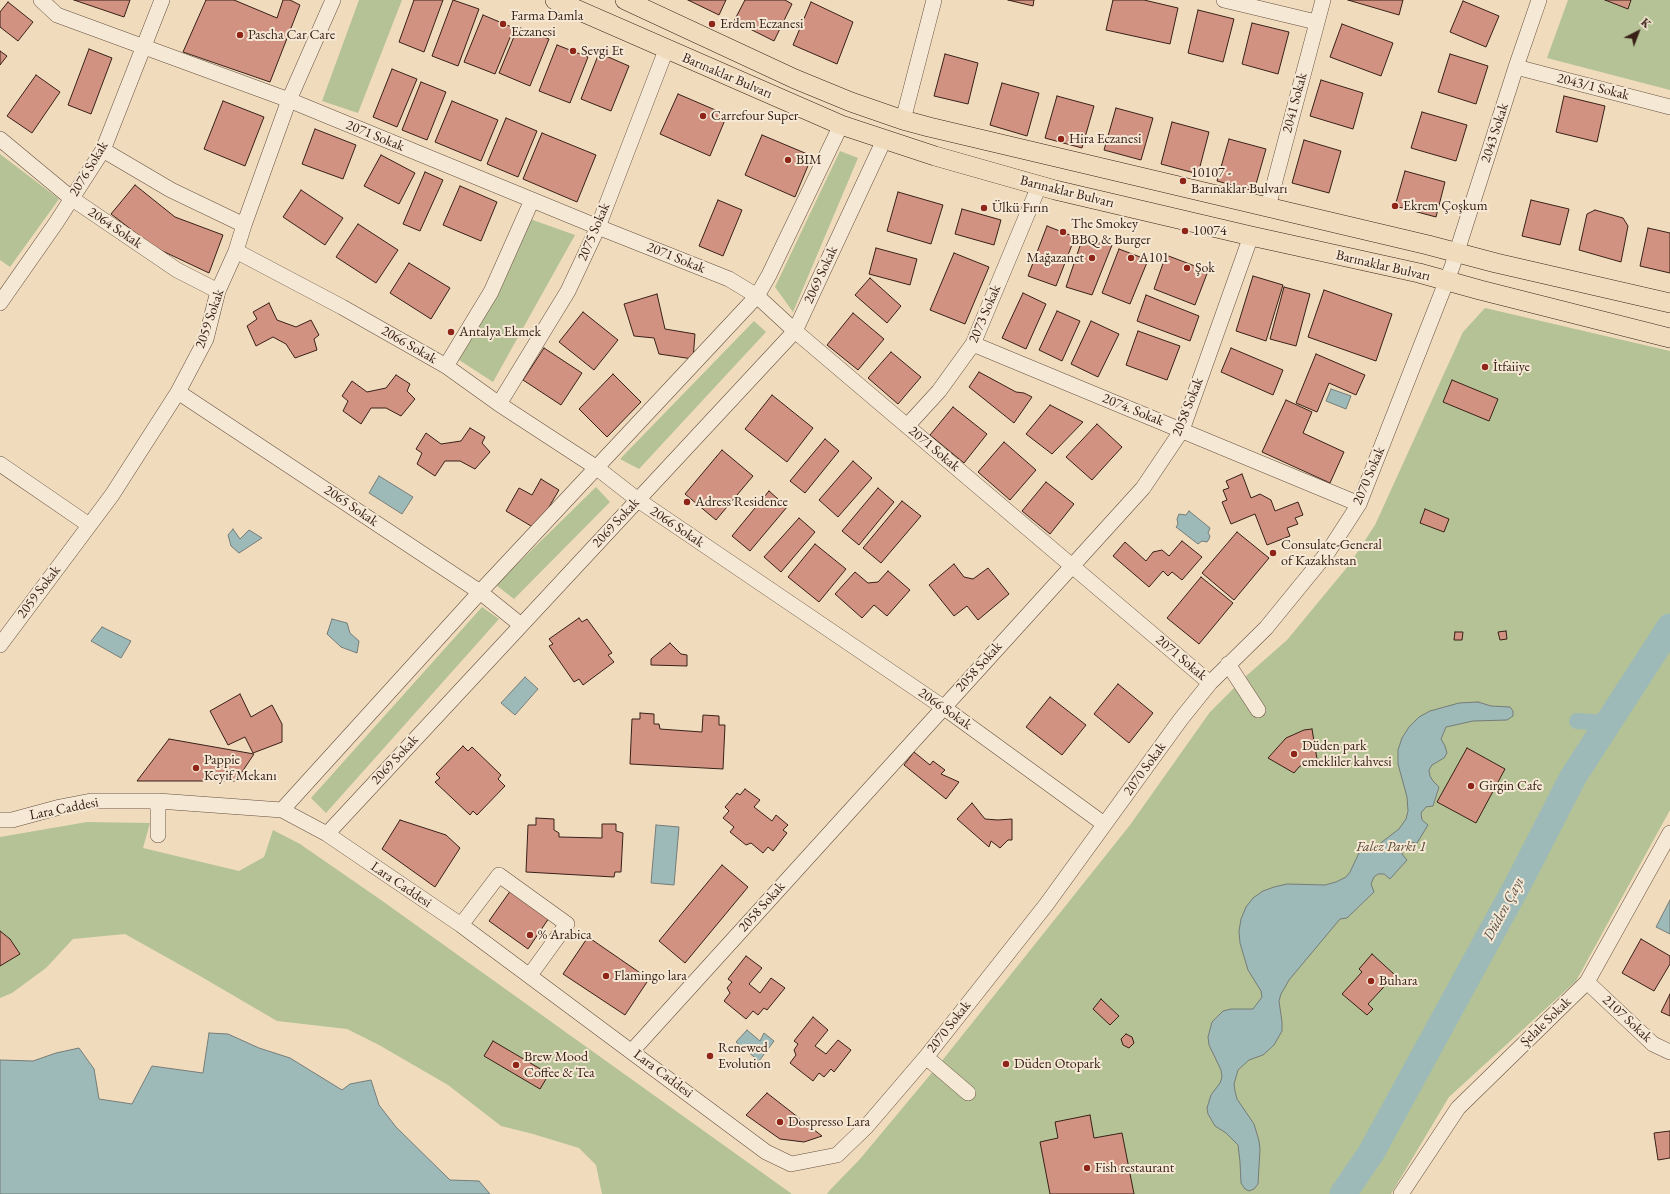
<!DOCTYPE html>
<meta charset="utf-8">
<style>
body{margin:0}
#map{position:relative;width:1670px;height:1194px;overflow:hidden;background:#f0dcbd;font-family:"EB Garamond",serif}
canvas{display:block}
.north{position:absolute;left:1618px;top:12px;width:40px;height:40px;-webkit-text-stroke:3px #f5e8d4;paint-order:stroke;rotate:42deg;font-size:11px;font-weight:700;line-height:16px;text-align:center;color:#382017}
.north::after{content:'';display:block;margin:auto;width:14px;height:18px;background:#382017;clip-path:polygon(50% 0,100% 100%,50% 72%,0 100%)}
</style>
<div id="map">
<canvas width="1670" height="1194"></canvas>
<div class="north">K</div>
</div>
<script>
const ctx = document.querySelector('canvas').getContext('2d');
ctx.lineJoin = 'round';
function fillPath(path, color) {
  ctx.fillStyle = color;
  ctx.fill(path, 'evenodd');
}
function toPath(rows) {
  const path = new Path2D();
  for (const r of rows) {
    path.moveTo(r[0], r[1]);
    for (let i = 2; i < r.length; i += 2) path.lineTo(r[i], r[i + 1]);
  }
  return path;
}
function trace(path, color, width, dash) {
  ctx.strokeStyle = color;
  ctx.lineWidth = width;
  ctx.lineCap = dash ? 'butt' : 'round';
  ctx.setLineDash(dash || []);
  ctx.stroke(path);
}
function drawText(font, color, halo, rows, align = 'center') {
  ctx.font = font + ' "EB Garamond",serif';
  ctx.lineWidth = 4;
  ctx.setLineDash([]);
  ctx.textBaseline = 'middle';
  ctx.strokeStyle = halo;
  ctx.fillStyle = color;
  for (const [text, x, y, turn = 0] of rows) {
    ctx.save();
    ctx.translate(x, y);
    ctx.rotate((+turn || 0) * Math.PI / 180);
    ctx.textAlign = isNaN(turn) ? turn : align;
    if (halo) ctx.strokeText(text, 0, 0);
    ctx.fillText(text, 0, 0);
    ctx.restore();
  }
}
fillPath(toPath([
 [359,0,402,0,358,113,322,101],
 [1568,0,1670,0,1670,90,1547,58],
 [840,151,858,158,793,312,775,287],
 [0,154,59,199,10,267,0,260],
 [530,219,575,235,493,382,456,358,500,291],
 [1485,308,1670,351,1670,810,1576,981,1449,1097,1391,1194,827,1194,830,1190,860,1159,945,1057,1130,825,1210,712,1245,677,1287,640,1349,565,1375,525,1463,332],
 [754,321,766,332,639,469,620,459],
 [596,487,610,502,514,599,496,585],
 [482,607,499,619,326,813,311,798],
 [87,822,150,823,143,848,239,871,264,857,273,830,300,844,381,900,792,1194,602,1194,596,1165,579,1148,533,1134,501,1126,448,1085,379,1045,347,1029,277,1021,200,976,125,934,73,939,46,968,12,993,0,998,0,837]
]), '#b4c295');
const water = toPath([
 [1331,389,1351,396,1346,409,1326,401,1331,389],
 [379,476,413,497,402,514,369,493,379,476],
 [1189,511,1210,528,1208,533,1210,536,1209,539,1207,542,1202,541,1198,544,1176,527,1178,524,1177,519,1179,514,1186,515,1189,511],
 [233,529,240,539,249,530,262,538,239,553,231,546,228,535,233,529],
 [332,619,347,623,350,633,359,641,357,653,341,647,327,634,332,619],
 [102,627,131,641,121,658,91,641,102,627],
 [525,677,538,689,515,715,501,703,525,677],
 [1478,702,1491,706,1510,707,1513,711,1513,716,1507,720,1473,721,1446,727,1441,739,1445,746,1447,753,1444,758,1432,765,1429,770,1430,776,1433,781,1439,787,1433,806,1426,807,1421,813,1422,820,1428,825,1417,843,1409,842,1403,846,1402,854,1407,860,1390,879,1384,874,1378,874,1374,877,1371,884,1374,892,1347,918,1340,919,1289,980,1281,994,1279,1001,1282,1022,1282,1031,1274,1045,1263,1055,1249,1060,1238,1070,1234,1084,1235,1091,1237,1099,1254,1124,1259,1141,1260,1149,1258,1184,1254,1189,1249,1191,1245,1189,1241,1183,1240,1162,1238,1145,1226,1133,1215,1126,1208,1114,1207,1108,1211,1095,1220,1083,1222,1077,1221,1070,1209,1045,1208,1037,1212,1022,1223,1011,1231,1009,1253,1009,1262,997,1261,991,1248,970,1240,943,1239,931,1241,919,1246,907,1253,898,1263,891,1274,887,1287,884,1325,885,1336,882,1346,877,1350,872,1359,853,1374,848,1399,829,1406,819,1408,811,1407,797,1398,764,1398,750,1402,738,1409,727,1419,717,1430,711,1459,703,1478,702],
 [656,825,679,827,674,885,651,883,656,825],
 [1670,900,1670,934,1656,927,1670,900],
 [747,1030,760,1041,764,1033,774,1041,759,1061,736,1042,747,1030],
 [209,1033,228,1034,259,1048,290,1058,342,1090,350,1084,371,1080,379,1105,396,1127,450,1180,479,1181,490,1194,0,1194,0,1060,33,1061,56,1053,79,1048,94,1069,99,1099,132,1104,152,1066,203,1073,209,1033]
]);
fillPath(water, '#9dbab9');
trace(water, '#757c78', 1);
trace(toPath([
 [1577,721,1607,723]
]), '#9dbab9', 16);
trace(toPath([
 [1343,1194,1371,1153,1518,884,1573,777,1670,627]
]), '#9dbab9', 27);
const building = toPath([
 [74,0,130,0,124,17,74,0],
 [206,0,234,0,277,18,283,0,290,0,300,5,270,82,183,52,206,0],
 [414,0,443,0,424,52,399,42,414,0],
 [453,0,479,9,458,66,432,56,453,0],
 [688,0,726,0,719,15,688,0],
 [745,0,785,0,792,4,774,41,734,21,745,0],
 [1008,0,1034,0,1033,6,1008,0],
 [1113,0,1144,0,1178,8,1170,44,1106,30,1113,0],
 [1348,0,1403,0,1399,15,1348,0],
 [1605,0,1631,0,1628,9,1605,0],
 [1463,1,1499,16,1486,47,1450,32,1463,1],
 [8,2,33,22,18,41,0,27,0,12,8,2],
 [811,2,853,22,837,64,793,45,811,2],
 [1198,10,1234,19,1223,62,1188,53,1198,10],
 [483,15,514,28,495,74,464,62,483,15],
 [1252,23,1289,32,1278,74,1242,64,1252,23],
 [1342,24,1393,43,1381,76,1330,57,1342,24],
 [518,27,549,39,530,86,499,73,518,27],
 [557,45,588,57,570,103,539,91,557,45],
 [89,49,112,58,91,114,68,105,89,49],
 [0,51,7,56,0,65,0,51],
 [599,53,629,66,611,111,581,99,599,53],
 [945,54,978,63,968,104,934,96,945,54],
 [1450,54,1488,66,1476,104,1438,92,1450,54],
 [392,69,417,79,397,127,373,117,392,69],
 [36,75,60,92,32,133,7,116,36,75],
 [1321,80,1363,93,1353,129,1310,116,1321,80],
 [421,82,446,92,427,140,402,130,421,82],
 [1002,83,1039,93,1027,136,990,125,1002,83],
 [678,94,727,115,710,156,660,134,678,94],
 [1057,96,1094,106,1082,148,1045,138,1057,96],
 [1564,96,1605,106,1597,142,1556,132,1564,96],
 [223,101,264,117,245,166,204,149,223,101],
 [452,101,498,120,481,161,435,142,452,101],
 [1116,108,1153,118,1141,160,1104,150,1116,108],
 [1422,112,1467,125,1456,161,1411,148,1422,112],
 [506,118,537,131,518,177,487,164,506,118],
 [1172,122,1209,132,1198,174,1161,164,1172,122],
 [315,129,356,145,343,179,302,164,315,129],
 [542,133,596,155,577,202,523,179,542,133],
 [762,135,812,156,795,197,745,175,762,135],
 [1229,139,1266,149,1254,191,1217,181,1229,139],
 [1304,140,1341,151,1329,193,1292,183,1304,140],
 [381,155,415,173,399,204,364,186,381,155],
 [1405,171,1445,182,1436,217,1395,206,1405,171],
 [425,172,443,180,420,231,403,224,425,172],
 [135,185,175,217,223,235,209,273,154,247,111,214,135,185],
 [460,186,497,202,481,241,443,225,460,186],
 [301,190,343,218,325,245,283,217,301,190],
 [898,192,943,205,931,244,887,231,898,192],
 [718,200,742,210,723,256,699,246,718,200],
 [1531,200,1569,209,1560,245,1522,236,1531,200],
 [962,209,1001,220,994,245,955,234,962,209],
 [1595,210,1623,218,1628,226,1621,262,1579,250,1587,214,1595,210],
 [358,224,398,250,376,283,336,257,358,224],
 [1047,226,1075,237,1056,286,1028,276,1047,226],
 [1648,228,1670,233,1670,273,1640,266,1648,228],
 [1082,240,1112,245,1092,295,1066,287,1082,240],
 [876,248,917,259,910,285,869,274,876,248],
 [1119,249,1148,260,1130,304,1102,293,1119,249],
 [954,253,989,267,965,324,930,310,954,253],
 [1166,255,1208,271,1195,305,1154,289,1166,255],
 [409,263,450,288,431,319,390,293,409,263],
 [1253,276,1283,285,1266,341,1236,331,1253,276],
 [870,278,901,306,887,323,855,295,870,278],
 [1284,287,1310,294,1296,346,1270,339,1284,287],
 [1324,290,1392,314,1376,361,1308,337,1324,290],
 [1023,293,1046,304,1026,349,1002,338,1023,293],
 [657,294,665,329,695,334,693,359,659,354,654,338,634,336,624,304,657,294],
 [1146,295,1199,316,1190,341,1137,321,1146,295],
 [269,303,277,320,296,327,311,320,319,335,314,339,317,350,295,358,286,344,273,337,256,346,247,326,257,319,253,312,269,303],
 [1057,311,1080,321,1062,361,1039,350,1057,311],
 [583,312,618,340,594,370,559,342,583,312],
 [853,313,884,339,858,370,827,345,853,313],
 [1091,321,1119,334,1098,377,1071,364,1091,321],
 [1138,331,1180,346,1167,380,1126,365,1138,331],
 [544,348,582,373,561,405,523,380,544,348],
 [1231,348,1283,370,1273,395,1221,372,1231,348],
 [891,352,921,377,898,404,868,378,891,352],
 [1316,354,1365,375,1356,395,1329,383,1317,412,1296,403,1316,354],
 [979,372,1016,392,1024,393,1032,397,1014,423,969,387,979,372],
 [613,374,641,402,607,437,579,409,613,374],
 [396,375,410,384,407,391,415,399,401,416,386,408,371,408,361,424,343,411,348,401,342,396,352,381,367,392,386,388,396,375],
 [1452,380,1498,399,1489,421,1443,402,1452,380],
 [772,395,813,428,787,462,745,429,772,395],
 [1286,400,1312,412,1303,433,1344,452,1330,483,1262,452,1286,400],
 [1050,405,1083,422,1052,454,1026,434,1050,405],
 [953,407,987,434,964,463,930,435,953,407],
 [1097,424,1122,447,1092,480,1066,457,1097,424],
 [470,428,485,437,482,443,490,452,475,469,460,461,445,461,435,476,417,464,422,453,416,449,426,433,441,444,461,441,470,428],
 [825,439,839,451,805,493,790,481,825,439],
 [1004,442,1036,470,1010,500,978,472,1004,442],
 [722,450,753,476,716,520,685,494,722,450],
 [853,461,872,478,838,517,819,500,853,461],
 [1242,474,1251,498,1260,494,1271,500,1275,511,1298,502,1303,515,1295,518,1298,524,1287,528,1290,536,1267,545,1255,514,1231,524,1222,502,1227,500,1223,490,1229,488,1226,481,1242,474],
 [541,479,559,490,536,529,506,511,519,488,532,495,541,479],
 [1046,482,1074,504,1050,534,1022,511,1046,482],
 [878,488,894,502,859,545,842,531,878,488],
 [769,491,787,507,750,551,732,536,769,491],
 [902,501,921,516,881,563,863,548,902,501],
 [1425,509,1449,519,1444,532,1420,523,1425,509],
 [799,518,815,532,781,572,764,557,799,518],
 [1237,532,1269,558,1234,600,1202,573,1237,532],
 [1182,541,1202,557,1182,580,1172,572,1168,576,1163,571,1149,587,1113,556,1125,542,1146,561,1153,552,1162,550,1169,556,1182,541],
 [815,544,846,569,819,602,788,577,815,544],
 [954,564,964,577,973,579,988,568,1009,594,978,620,967,606,954,616,929,585,954,564],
 [888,571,910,590,887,616,874,605,862,618,835,594,855,572,868,583,878,582,888,571],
 [1201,577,1233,603,1199,644,1167,618,1201,577],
 [579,618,582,622,587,619,612,653,608,655,614,662,583,685,579,679,574,682,549,646,553,644,549,639,579,618],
 [1506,631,1507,639,1500,640,1498,632,1506,631],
 [1455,632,1463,632,1462,640,1454,640,1455,632],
 [670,643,681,654,687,655,687,666,651,665,651,659,670,643],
 [1118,684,1153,713,1129,743,1094,714,1118,684],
 [240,694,251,717,272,705,282,724,282,742,253,753,245,737,228,745,210,711,240,694],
 [1050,697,1086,725,1062,755,1026,727,1050,697],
 [640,713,654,714,654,724,659,724,660,729,702,732,703,715,719,716,719,725,725,725,723,769,630,764,632,719,640,719,640,713],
 [1312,729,1317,759,1305,763,1299,767,1294,773,1268,758,1286,738,1304,730,1312,729],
 [169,739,254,754,236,781,137,781,169,739],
 [463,746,468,751,472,747,501,775,498,779,505,786,477,815,473,811,470,815,435,782,440,778,436,774,463,746],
 [1467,748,1505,769,1476,823,1437,802,1467,748],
 [914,752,930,765,933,761,945,770,941,774,959,782,946,799,904,765,914,752],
 [745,789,760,800,754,807,772,821,776,815,788,825,783,830,787,833,773,851,768,847,763,853,751,843,746,845,730,832,734,827,723,818,729,811,725,807,737,793,740,795,745,789],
 [972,803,985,819,998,820,1012,819,1012,840,1008,840,1000,848,991,841,989,847,957,819,972,803],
 [536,818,554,819,554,830,559,833,559,837,602,838,602,824,616,824,616,831,623,833,621,872,615,872,614,877,526,872,528,825,536,825,536,818],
 [400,820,446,835,460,848,435,887,382,849,400,820],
 [722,865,748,887,685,963,659,941,722,865],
 [511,890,549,918,528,949,489,921,511,890],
 [0,931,10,939,20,954,0,966,0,931],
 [588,937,649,979,625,1015,563,974,588,937],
 [1641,939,1670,956,1670,964,1654,991,1622,973,1641,939],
 [1372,954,1395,975,1368,1004,1373,1009,1367,1015,1342,994,1362,972,1359,969,1372,954],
 [746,956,762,968,749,984,760,993,771,978,785,988,767,1010,764,1008,758,1015,753,1011,746,1019,724,1001,730,993,727,988,732,982,728,979,746,956],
 [1670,994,1670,1016,1661,1012,1670,994],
 [1101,999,1119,1016,1110,1025,1093,1009,1101,999],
 [813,1017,828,1030,815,1046,826,1054,838,1040,851,1050,834,1072,831,1069,824,1077,819,1073,813,1081,790,1063,796,1055,794,1050,798,1044,794,1041,813,1017],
 [1126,1034,1132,1037,1134,1043,1129,1048,1123,1045,1121,1039,1126,1034],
 [493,1041,549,1074,540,1089,484,1056,493,1041],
 [767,1093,822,1136,804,1142,780,1139,746,1115,767,1093],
 [1090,1115,1094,1138,1122,1133,1134,1194,1050,1194,1040,1142,1058,1138,1055,1122,1090,1115],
 [1670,1131,1670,1158,1658,1160,1654,1133,1670,1131]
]);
fillPath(building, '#d29281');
trace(building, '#382017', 1);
const minor = toPath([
 [41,0,57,15,289,100,598,227,729,279,757,296,795,331,1210,683],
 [1224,0,1316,22],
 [1516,67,1670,107],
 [903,120,934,0],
 [0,139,71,198,177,270,218,291],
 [103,150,171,190,244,225],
 [1268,207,1323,0],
 [236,251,342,307,446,366,499,404,597,468,638,500,943,707,1104,824],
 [0,303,56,223,103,150,162,0],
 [973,344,1359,504],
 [446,366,491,292,532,200],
 [178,392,480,592,521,625],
 [499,404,568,291,598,227,666,50],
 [907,426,939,391,973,344,1039,186],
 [0,464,89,525],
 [0,645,112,495,178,392,206,339,218,291,236,251,244,225,289,100,333,0],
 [1228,664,1258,710],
 [158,801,158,835],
 [282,810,480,592,757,296,769,275,841,125],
 [0,820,12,820,60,807,91,801,158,801,282,810,327,834,461,925,766,1152,791,1164,837,1155,866,1127,926,1057,1046,905,1181,719,1210,683,1266,628,1328,552,1359,504,1452,267,1516,67,1539,0],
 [327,834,795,331,884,140],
 [461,925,499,875,567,924,530,975],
 [1587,982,1653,1044,1670,1052],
 [632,1051,1143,488,1182,430,1251,236],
 [926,1057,968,1093],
 [1401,1194,1458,1108,1587,982,1670,833]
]);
const major = toPath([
 [555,0,841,125,935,156,1055,190,1251,236,1419,273,1480,290,1670,338],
 [625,0,795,79,851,102,903,120,929,127,1428,245,1496,263,1670,303]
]);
trace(minor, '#664f40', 16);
trace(major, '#382017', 20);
trace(minor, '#f5e8d4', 15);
trace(major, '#f0dcbd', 19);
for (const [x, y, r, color] of [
 [503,24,4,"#8f2418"],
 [712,24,4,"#8f2418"],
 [240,35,4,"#8f2418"],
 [573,51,4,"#8f2418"],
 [703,116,4,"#8f2418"],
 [1061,139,4,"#8f2418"],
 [788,160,4,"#8f2418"],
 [1183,181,4,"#8f2418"],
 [1395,206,4,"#8f2418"],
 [984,208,4,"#8f2418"],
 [1185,231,4,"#8f2418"],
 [1063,232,4,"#8f2418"],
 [1092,258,4,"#8f2418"],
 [1131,258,4,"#8f2418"],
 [1187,268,4,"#8f2418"],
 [451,332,4,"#8f2418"],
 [1485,367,4,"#8f2418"],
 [687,502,4,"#8f2418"],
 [1273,553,4,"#8f2418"],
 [1294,754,4,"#8f2418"],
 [196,768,4,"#8f2418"],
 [1471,786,4,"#8f2418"],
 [530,935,4,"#8f2418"],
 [606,976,4,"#8f2418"],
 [1371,981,4,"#8f2418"],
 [710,1056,4,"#8f2418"],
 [1006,1064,4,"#8f2418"],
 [516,1065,4,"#8f2418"],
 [780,1122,4,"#8f2418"],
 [1087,1168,4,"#8f2418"]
]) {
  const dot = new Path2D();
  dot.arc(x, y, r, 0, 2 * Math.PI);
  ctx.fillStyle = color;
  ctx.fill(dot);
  trace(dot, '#f5e8d4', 1.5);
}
drawText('14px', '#382017', '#f5e8d4', [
 ["Farma Damla",511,16],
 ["Eczanesi",511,32],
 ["Erdem Eczanesi",720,24],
 ["Pascha Car Care",248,35],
 ["Sevgi Et",581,51],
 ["Carrefour Super",711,116],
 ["Hira Eczanesi",1069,139],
 ["BIM",796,160],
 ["10107 -",1191,173],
 ["Barınaklar Bulvarı",1191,189],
 ["Ekrem Çoşkum",1403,206],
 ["Ülkü Fırın",992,208],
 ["The Smokey",1071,224],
 ["BBQ & Burger",1071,240],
 ["10074",1193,231],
 ["Mağazanet",1084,258,"right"],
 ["A101",1139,258],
 ["Şok",1195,268],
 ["Antalya Ekmek",459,332],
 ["İtfaiiye",1493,367],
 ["Adress Residence",695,502],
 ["Consulate-General",1281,545],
 ["of Kazakhstan",1281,561],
 ["Düden park",1302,746],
 ["emekliler kahvesi",1302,762],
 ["Pappie",204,760],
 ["Keyif Mekanı",204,776],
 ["Girgin Cafe",1479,786],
 ["% Arabica",538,935],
 ["Flamingo lara",614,976],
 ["Buhara",1379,981],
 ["Renewed",718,1048],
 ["Evolution",718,1064],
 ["Brew Mood",524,1057],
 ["Coffee & Tea",524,1073],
 ["Düden Otopark",1014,1064],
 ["Dospresso Lara",788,1122],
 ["Fish restaurant",1095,1168]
], 'left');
drawText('14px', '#382017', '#f5e8d4', [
 ["Barınaklar Bulvarı",727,76,23],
 ["2043/1 Sokak",1593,87,14],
 ["2041 Sokak",1295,103,-75],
 ["2043 Sokak",1495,133,-72],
 ["2071 Sokak",375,136,22],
 ["2076 Sokak",89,169,-59],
 ["Barınaklar Bulvarı",1067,192,14],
 ["2064 Sokak",115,228,34],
 ["2075 Sokak",594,232,-67],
 ["2071 Sokak",676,258,22],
 ["Barınaklar Bulvarı",1383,266,13],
 ["2069 Sokak",821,275,-65],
 ["2073 Sokak",985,314,-67],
 ["2059 Sokak",210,319,-71],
 ["2066 Sokak",409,345,30],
 ["2058 Sokak",1188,407,-68],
 ["2074. Sokak",1133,410,22],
 ["2071 Sokak",934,449,40],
 ["2070 Sokak",1369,476,-67],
 ["2065 Sokak",351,506,34],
 ["2069 Sokak",616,523,-47],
 ["2066 Sokak",677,527,34],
 ["2059 Sokak",39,592,-53],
 ["2071 Sokak",1181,658,40],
 ["2058 Sokak",979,667,-48],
 ["2066 Sokak",945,709,35],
 ["2069 Sokak",395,760,-47],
 ["2070 Sokak",1145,769,-54],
 ["Lara Caddesi",64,809,-11],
 ["Lara Caddesi",401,885,34],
 ["2058 Sokak",762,907,-48],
 ["2107 Sokak",1627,1019,43],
 ["Şelale Sokak",1546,1022,-44],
 ["2070 Sokak",949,1027,-52],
 ["Lara Caddesi",663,1074,37]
]);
drawText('italic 14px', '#574836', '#f5e8d4', [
 ["Falez Parkı 1",1391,847]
]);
drawText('italic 15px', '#564e48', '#f5e8d4', [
 ["Düden Çayı",1504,909,-62]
]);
</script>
